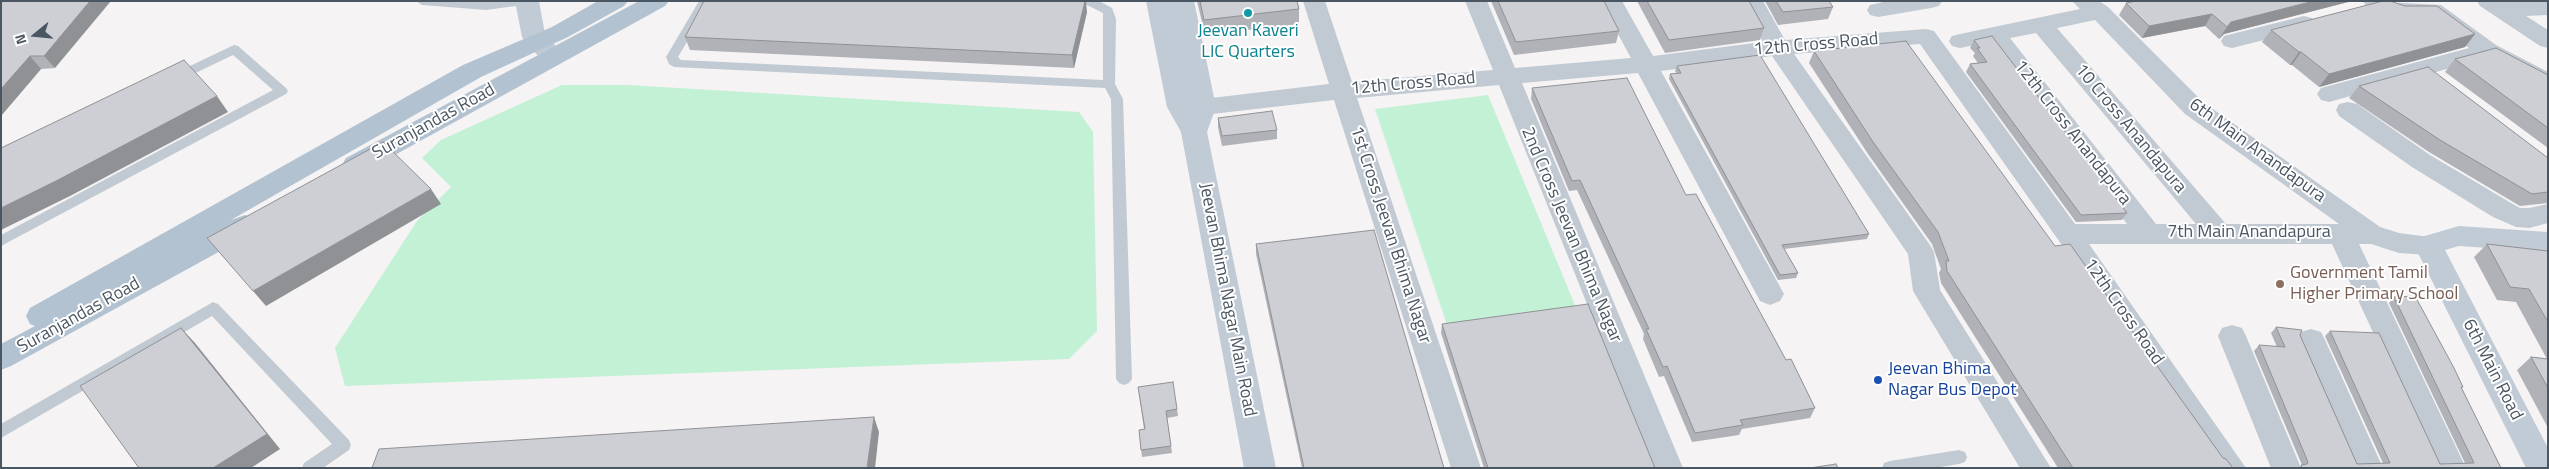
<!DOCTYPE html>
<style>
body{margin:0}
#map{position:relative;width:2549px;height:469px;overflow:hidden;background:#f5f3f3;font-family:"Titillium Web",sans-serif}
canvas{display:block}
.frame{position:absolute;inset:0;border:2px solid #4a5661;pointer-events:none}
.north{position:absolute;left:10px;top:10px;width:50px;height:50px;-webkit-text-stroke:4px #fff;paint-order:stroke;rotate:253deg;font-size:14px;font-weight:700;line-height:20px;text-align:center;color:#4a5661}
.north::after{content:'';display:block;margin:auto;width:18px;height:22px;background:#4a5661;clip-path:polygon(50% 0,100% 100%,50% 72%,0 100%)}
</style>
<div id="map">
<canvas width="2549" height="469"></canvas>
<div class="frame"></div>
<div class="north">N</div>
</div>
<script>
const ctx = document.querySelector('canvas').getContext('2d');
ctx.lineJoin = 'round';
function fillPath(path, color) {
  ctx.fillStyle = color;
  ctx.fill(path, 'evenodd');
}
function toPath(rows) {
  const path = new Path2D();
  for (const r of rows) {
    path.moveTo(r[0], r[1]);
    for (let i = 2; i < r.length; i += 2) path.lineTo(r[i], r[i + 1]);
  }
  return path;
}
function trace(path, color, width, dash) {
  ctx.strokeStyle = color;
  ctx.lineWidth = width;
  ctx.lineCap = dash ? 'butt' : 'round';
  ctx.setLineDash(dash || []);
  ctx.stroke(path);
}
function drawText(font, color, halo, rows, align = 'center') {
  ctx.font = font + ' "Titillium Web",sans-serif';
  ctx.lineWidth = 4;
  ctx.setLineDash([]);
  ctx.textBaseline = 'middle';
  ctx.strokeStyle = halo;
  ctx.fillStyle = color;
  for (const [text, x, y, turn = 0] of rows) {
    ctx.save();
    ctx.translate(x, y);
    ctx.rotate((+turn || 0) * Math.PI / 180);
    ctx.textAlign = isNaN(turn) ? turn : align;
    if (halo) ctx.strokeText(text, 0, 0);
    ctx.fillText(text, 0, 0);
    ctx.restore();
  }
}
fillPath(toPath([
 [562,85,628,85,1079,112,1093,132,1097,331,1069,359,345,386,335,348,417,221,451,187,422,158,441,140],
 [1488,95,1577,310,1448,328,1375,109]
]), '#c3f1d5');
fillPath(toPath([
 [416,1,486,2,529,1,523,5,486,10,422,5,416,1],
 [699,1,711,1,678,57,681,60,1103,80,1103,13,1079,1,1099,1,1112,8,1116,19,1115,84,1123,99,1132,379,1129,383,1124,385,1119,383,1116,379,1111,99,1105,88,674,67,669,64,666,57,699,1],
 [234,45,238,46,286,88,288,91,286,94,1,246,1,235,273,90,233,55,181,80,177,81,171,77,173,74,234,45],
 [213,302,218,304,349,440,351,445,349,450,323,468,302,468,304,463,332,444,212,316,1,438,1,424,213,302],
 [1959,450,1965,452,1967,457,1965,462,1959,464,1934,468,1882,468,1884,463,1890,461,1959,450]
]), '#c1cad2');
fillPath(toPath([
 [1303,1,1325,1,1352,82,1493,70,1465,1,1487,1,1515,68,1631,58,1600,1,1622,1,1653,56,1763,42,1741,1,1763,1,1785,40,1926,29,1934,31,2075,224,2127,224,1989,42,1960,48,1952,46,1949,41,1952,36,1960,34,2080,9,2072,1,2099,1,2108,7,2203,102,2380,227,2399,233,2437,238,2441,245,2437,252,2428,255,2399,253,2371,244,2359,244,2466,468,2436,468,2332,244,2089,244,2246,468,2214,468,2059,241,1920,44,1794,54,1930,245,1934,252,1940,290,2051,468,2020,468,1913,291,1908,254,1772,56,1661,71,1784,294,1780,301,1770,305,1760,301,1638,73,1522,83,1683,468,1653,468,1499,85,1357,98,1481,468,1451,468,1334,100,1203,115,1180,115,1171,113,1168,107,1171,101,1180,99,1203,99,1329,84,1303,1],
 [2095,20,2185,114,2339,224,2226,224,2057,28,2095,20],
 [2036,33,2196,224,2156,224,2010,38,2036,33],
 [1888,1,1942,1,1939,6,1931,8,1878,17,1870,15,1867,10,1870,5,1888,1],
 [2363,1,2441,5,2496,45,2548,72,2548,91,2486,58,2329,102,2321,100,2317,94,2321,88,2469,48,2428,17,2395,17,2366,6,2363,1],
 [2477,1,2548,1,2548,15,2526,16,2548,30,2548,48,2540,46,2480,6,2477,1],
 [2304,16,2312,18,2315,23,2312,28,2232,48,2224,46,2221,41,2224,36,2304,16],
 [2348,102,2357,104,2430,155,2511,203,2520,208,2529,208,2548,204,2548,223,2529,228,2516,227,2493,217,2412,167,2339,116,2336,110,2339,104,2348,102],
 [2232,325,2242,328,2246,336,2301,468,2271,468,2218,336,2222,328,2232,325],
 [2311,329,2321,332,2325,340,2383,468,2353,468,2297,340,2301,332,2311,329]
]), '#c1cad2');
fillPath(toPath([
 [515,1,539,1,545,34,565,56,562,62,553,64,544,62,526,43,522,37,515,1],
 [1146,1,1170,1,1175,24,1170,1,1194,1,1216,107,1207,132,1276,468,1244,468,1181,132,1167,107,1146,1],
 [2459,226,2548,232,2548,252,2459,246,2445,250,2548,448,2548,468,2526,468,2414,245,2418,238,2459,226]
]), '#c1cbd6');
fillPath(toPath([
 [598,1,628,1,624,6,568,37,481,77,231,220,245,215,255,218,259,225,255,232,11,366,1,370,1,344,35,326,30,324,26,316,30,308,463,65,552,27,598,1],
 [639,1,669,1,665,6,364,172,355,174,346,172,342,165,346,158,639,1]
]), '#b3c2d1');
fillPath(toPath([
 [1,1,55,68,41,69,1,116],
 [1197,1,1297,1,1299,9,1299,24,1205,35],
 [1491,1,1604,1,1619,31,1616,43,1514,55],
 [1637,1,1749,1,1764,28,1760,40,1665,53],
 [1765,1,1829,1,1833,7,1828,19,1778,25],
 [2352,1,2224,34,2219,39,2205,26,2142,38,2119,15,2126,3],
 [1087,12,1074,68,690,50,685,37],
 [2271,30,2475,34,2465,47,2319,87,2292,65,2290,65,2262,42],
 [1974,40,2127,213,2122,220,2076,222,1966,72,1970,64,1978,63,1973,56,1975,53,1970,48],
 [1814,51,2055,246,2223,458,2233,468,2058,468,1941,283,1939,273,1941,269,1932,244,1868,154,1809,63],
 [2455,59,2548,75,2548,148,2445,72],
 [1677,66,1869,234,1867,239,1784,249,1798,273,1796,278,1778,280,1669,79,1670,74,1677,74,1675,71],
 [2359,86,2548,158,2548,203,2520,206,2429,152,2349,98],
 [1532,88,1686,195,1815,408,1810,418,1742,429,1739,435,1692,442,1664,376,1659,377,1643,339,1644,334,1577,190,1569,191,1531,99],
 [1218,118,1277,130,1277,139,1222,146,1218,127],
 [1256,244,1444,468,1302,468,1256,254],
 [2487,244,2548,251,2548,428,2517,370,2531,357,2547,359,2516,302,2497,300,2474,257],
 [2394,297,2463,387,2461,388,2501,468,2298,468,2302,465,2254,351,2259,345,2277,347,2271,333,2276,327,2300,335,2357,464,2383,463,2325,336,2330,331,2440,464,2465,463,2389,303],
 [1442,324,1655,468,1484,468,1441,333],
 [1138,387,1177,409,1178,416,1167,418,1172,453,1142,457,1139,430,1144,429]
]), '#b0b2b7');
fillPath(toPath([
 [90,1,111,1,55,68,44,56],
 [1085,1,1086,1,1087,12,1074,68,1072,55],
 [2314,1,2352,1,2224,34,2219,39,2227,27,2231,22],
 [2212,14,2205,26,2142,38,2149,26],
 [2475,34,2465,47,2319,87,2329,74],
 [2299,52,2301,52,2292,65,2290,65],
 [30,56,41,69,1,116,1,89],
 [217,96,228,112,70,196,1,230,1,208],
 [431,189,441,204,266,306,253,291],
 [181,328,195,343,280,449,251,468,213,468],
 [874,417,879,432,875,468,867,468]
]), '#909195');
const building = toPath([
 [1,1,90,1,44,56,30,56,1,89,1,1],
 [704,1,1085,1,1072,55,685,37,704,1],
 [1200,1,1297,1,1299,9,1204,20,1200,1],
 [1498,1,1604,1,1619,31,1516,42,1498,1],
 [1647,1,1749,1,1764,28,1669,40,1647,1],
 [1776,1,1829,1,1833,7,1783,12,1776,1],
 [2136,1,2314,1,2231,22,2227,27,2212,14,2149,26,2126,3,2136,1],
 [2383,1,2390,1,2405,6,2437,6,2475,34,2329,74,2301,52,2299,52,2271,30,2383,1],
 [1992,36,2127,213,2081,215,1970,64,1987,62,1977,48,1980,48,1974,40,1992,36],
 [1906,41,2055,246,2070,244,2223,458,2226,459,2233,468,2073,468,1947,271,1946,261,1949,261,1938,232,1873,142,1814,51,1906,41],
 [2496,48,2548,75,2548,128,2455,59,2496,48],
 [1760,55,1869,234,1782,245,1798,273,1780,275,1670,74,1681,73,1677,66,1760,55],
 [184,60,217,96,56,181,1,208,1,148,184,60],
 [2428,67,2548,158,2548,192,2532,194,2440,140,2359,86,2428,67],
 [1627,78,1686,195,1696,194,1786,360,1791,359,1815,408,1740,420,1743,425,1695,433,1667,366,1663,367,1646,329,1649,329,1580,180,1572,181,1532,88,1627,78],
 [1272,111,1277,130,1222,136,1218,118,1272,111],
 [383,142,431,189,253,291,207,238,383,142],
 [1374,230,1444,468,1304,468,1256,244,1374,230],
 [2487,244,2548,251,2548,322,2529,289,2510,287,2487,244],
 [2415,296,2454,368,2463,387,2461,387,2501,468,2302,468,2301,465,2307,464,2308,462,2259,345,2285,347,2276,327,2302,330,2300,335,2357,464,2390,463,2330,331,2379,333,2440,464,2474,463,2394,297,2415,296],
 [1588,304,1655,468,1488,468,1442,324,1588,304],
 [181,328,267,434,213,468,139,468,80,386,181,328],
 [2531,357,2548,359,2548,388,2531,357],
 [1173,382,1177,409,1166,411,1171,446,1141,450,1139,430,1145,429,1138,387,1173,382],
 [874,417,867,468,372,468,379,449,874,417],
 [1836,464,1838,468,1810,468,1836,464]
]);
fillPath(building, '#cdcfd5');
trace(building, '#909195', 1);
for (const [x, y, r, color] of [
 [1248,13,5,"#0f9aa8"],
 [2280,284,5,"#8d6e63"],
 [1878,380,5,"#1a4fb4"]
]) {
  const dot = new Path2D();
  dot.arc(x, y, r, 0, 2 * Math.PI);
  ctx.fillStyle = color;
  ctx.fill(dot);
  trace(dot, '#fff', 2);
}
drawText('18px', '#0d838f', '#fff', [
 ["Jeevan Kaveri",1248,32],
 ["LIC Quarters",1248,53]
]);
drawText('18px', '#4a5661', '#fff', [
 ["12th Cross Road",1816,45,-5],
 ["12th Cross Road",1413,84,-5],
 ["Suranjandas Road",434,122,-29],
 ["10 Cross Anandapura",2130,129,50],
 ["12th Cross Anandapura",2072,133,52],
 ["6th Main Anandapura",2257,151,36],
 ["7th Main Anandapura",2249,233],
 ["1st Cross Jeevan Bhima Nagar",1390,235,72],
 ["2nd Cross Jeevan Bhima Nagar",1571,235,67],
 ["Jeevan Bhima Nagar Main Road",1227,300,79],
 ["12th Cross Road",2123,312,55],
 ["Suranjandas Road",79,316,-29],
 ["6th Main Road",2492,370,63]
]);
drawText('18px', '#785e54', '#fff', [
 ["Government Tamil",2290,274],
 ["Higher Primary School",2290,295]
], 'left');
drawText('18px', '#164399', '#fff', [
 ["Jeevan Bhima",1888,370],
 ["Nagar Bus Depot",1888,391]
], 'left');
</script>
